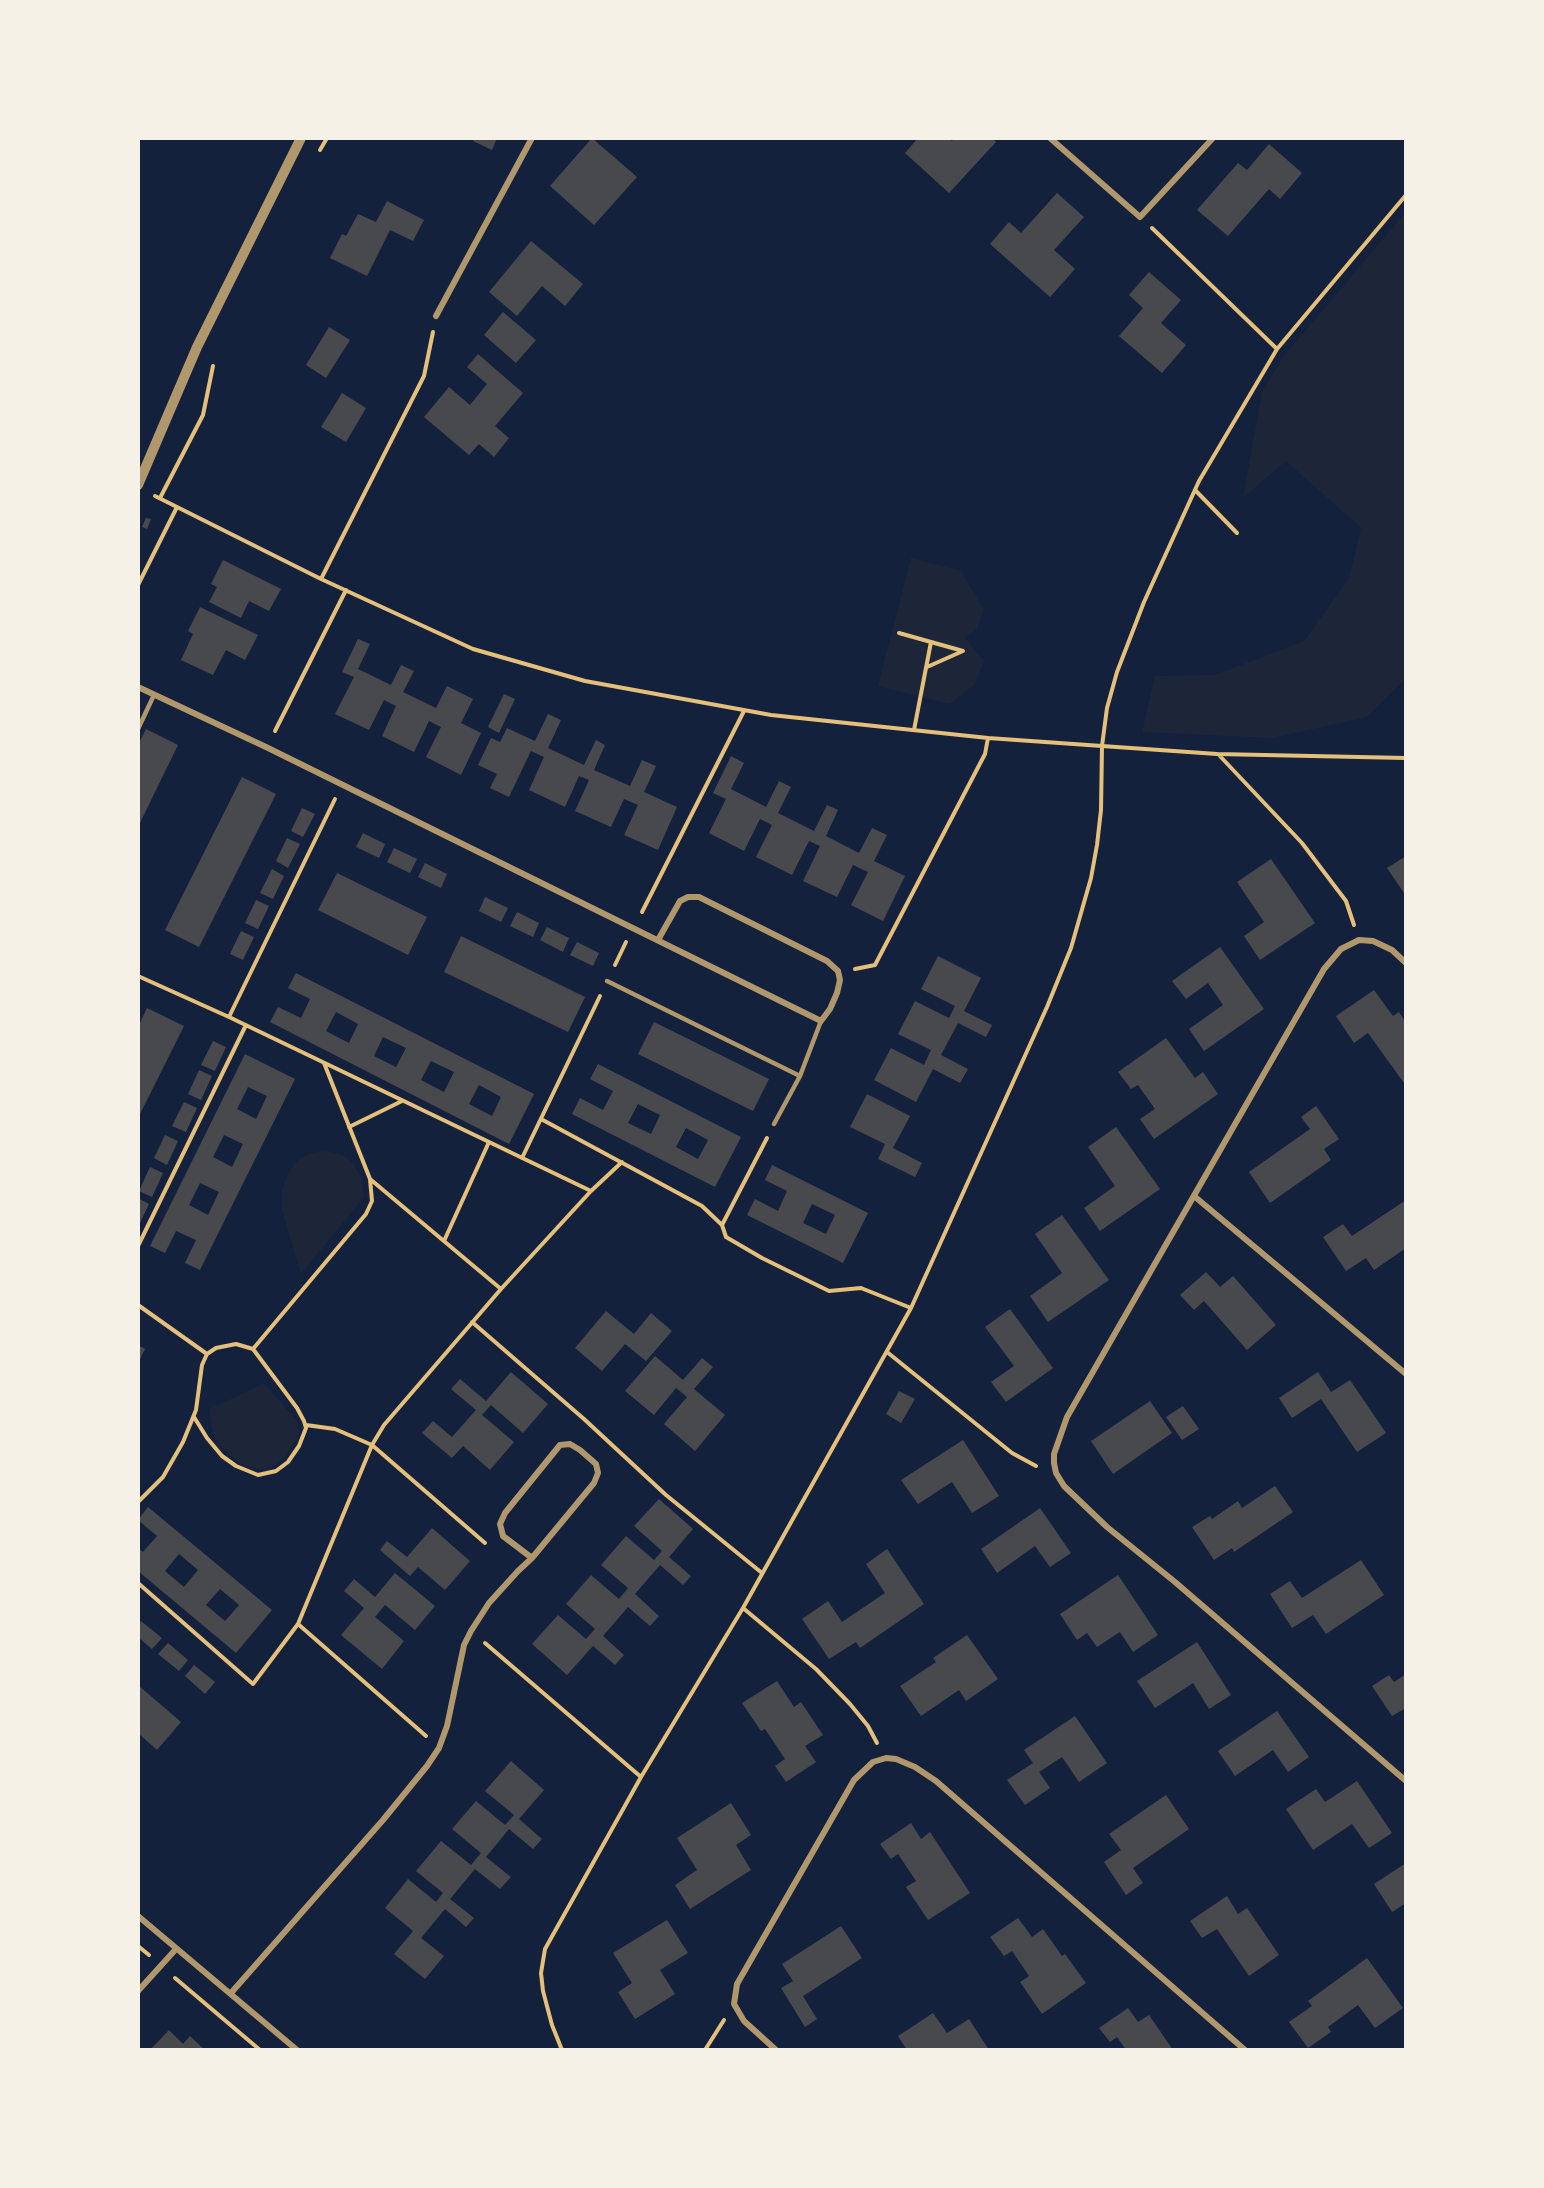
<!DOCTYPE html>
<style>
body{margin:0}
#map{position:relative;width:1544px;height:2188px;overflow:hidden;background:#14213d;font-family:"Space Grotesk",sans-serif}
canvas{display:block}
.frame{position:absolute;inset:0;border:140px solid #f6f1e7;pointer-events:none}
</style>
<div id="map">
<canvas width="1544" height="2188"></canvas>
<div class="frame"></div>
</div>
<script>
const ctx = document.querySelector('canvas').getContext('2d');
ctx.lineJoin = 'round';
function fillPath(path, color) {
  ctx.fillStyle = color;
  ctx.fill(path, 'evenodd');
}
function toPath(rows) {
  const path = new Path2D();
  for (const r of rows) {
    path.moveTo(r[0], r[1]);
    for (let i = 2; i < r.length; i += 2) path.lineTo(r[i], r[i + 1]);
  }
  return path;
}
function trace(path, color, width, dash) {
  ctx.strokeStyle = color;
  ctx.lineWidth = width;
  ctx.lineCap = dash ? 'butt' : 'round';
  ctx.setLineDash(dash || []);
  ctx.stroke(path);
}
fillPath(toPath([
 [1406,212,1406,678,1367,717,1273,738,1142,732,1155,676,1215,675,1304,641,1349,578,1361,528,1286,461,1243,498,1262,392,1283,357],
 [911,558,961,571,984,610,977,629,965,638,984,661,975,684,950,704,878,686],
 [326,1151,343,1155,353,1163,361,1177,364,1197,301,1274,282,1210,282,1191,288,1173,298,1160,311,1153],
 [264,1383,297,1421,299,1432,297,1439,283,1459,272,1468,264,1470,252,1469,239,1463,224,1450,213,1434,210,1417,210,1409]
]), '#1d2539');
fillPath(toPath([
 [474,138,497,138,492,150,473,141],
 [592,138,637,177,594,225,550,186],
 [918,138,949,138,952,141,954,138,992,138,996,142,949,193,905,153],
 [1269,144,1302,173,1280,199,1269,189,1228,236,1197,210,1238,163,1247,170],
 [1057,193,1084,217,1054,250,1075,269,1050,297,990,244,1009,222,1021,233],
 [387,201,424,220,413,241,390,230,367,276,330,258,342,234,346,236,358,214,376,222],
 [531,241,583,284,565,306,542,286,517,316,489,292],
 [1149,272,1181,300,1161,323,1186,345,1162,373,1119,336,1143,308,1129,295],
 [503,312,536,340,516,363,484,335],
 [329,327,350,340,326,378,306,365],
 [478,354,523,393,495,426,509,438,494,457,479,444,469,455,424,417,449,387,470,405,487,384,467,367],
 [342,393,366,408,346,442,321,427],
 [146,518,151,519,147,529,142,527],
 [223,560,281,589,269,611,249,601,241,618,209,602,217,587,211,584],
 [200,607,258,635,245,660,226,650,213,675,181,660,193,634,188,631],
 [358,639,370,644,358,669,391,685,401,665,414,671,403,692,436,708,447,686,473,699,461,723,481,733,461,775,426,757,441,727,429,721,414,752,382,736,396,706,384,700,369,730,335,714,354,677,342,672],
 [504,694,515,699,499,733,488,727],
 [548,714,561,720,548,748,584,765,596,740,605,745,594,770,630,786,642,760,656,766,644,792,677,807,658,850,624,835,638,805,624,799,611,827,575,811,589,780,579,776,565,807,529,790,544,757,531,751,509,797,490,788,497,774,478,765,491,738,500,742,507,728,535,741],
 [146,729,178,745,138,827,138,745],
 [731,756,744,763,731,789,766,807,779,781,791,787,778,813,814,831,827,805,838,810,826,836,859,853,872,828,887,835,874,861,905,876,883,921,851,905,868,872,853,865,837,897,803,881,820,846,809,841,792,875,756,857,772,825,760,819,744,851,709,833,726,799,713,793],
 [242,777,276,794,199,947,165,930],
 [302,808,315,814,303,837,291,831],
 [363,833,385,844,379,858,356,847],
 [287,838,300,844,288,868,276,861],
 [394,848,417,859,410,873,387,862],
 [1406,856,1406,896,1387,868],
 [1271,859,1315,923,1260,960,1244,936,1264,922,1237,882],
 [425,863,447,874,441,888,418,877],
 [272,869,284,876,273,899,260,893],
 [337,873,427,917,408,955,318,910],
 [485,897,508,908,501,922,479,911],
 [256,900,269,906,258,929,245,923],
 [517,912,539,923,533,937,510,926],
 [547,927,569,938,563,952,540,940],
 [241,931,254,937,243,960,230,954],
 [461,936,585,997,568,1032,444,972],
 [577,942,599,953,593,966,570,955],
 [1220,947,1264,1009,1204,1051,1189,1029,1223,1005,1208,983,1186,999,1172,981],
 [938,956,981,978,964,1011,992,1025,986,1037,958,1023,941,1055,968,1069,960,1083,933,1069,916,1102,874,1080,891,1048,924,1065,931,1050,898,1034,915,1001,949,1018,955,1006,921,989],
 [296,973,534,1094,509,1144,270,1022,278,1007,301,1018,310,999,288,988],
 [336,1012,358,1024,349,1043,326,1031],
 [383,1037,406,1048,396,1067,374,1056],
 [431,1061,454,1072,444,1092,421,1080],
 [479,1085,501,1097,492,1116,469,1104],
 [1374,990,1393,1016,1399,1012,1406,1023,1406,1081,1404,1083,1368,1033,1354,1043,1336,1016],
 [147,1008,184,1026,138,1118,138,1027],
 [654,1022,769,1079,753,1111,638,1054],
 [1166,1038,1195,1078,1203,1072,1218,1094,1154,1139,1140,1119,1155,1109,1138,1085,1131,1089,1118,1072],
 [213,1041,226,1047,215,1071,201,1065],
 [245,1054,295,1079,200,1270,185,1263,196,1240,176,1231,165,1253,150,1246],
 [248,1087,267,1096,256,1119,237,1109],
 [224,1135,243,1144,232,1167,213,1157],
 [200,1183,219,1192,208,1215,189,1205],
 [598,1064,741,1137,715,1187,572,1114,580,1098,603,1110,613,1091,590,1079],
 [638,1104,660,1115,651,1134,628,1123],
 [686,1128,708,1140,698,1159,676,1147],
 [199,1070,212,1076,201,1100,188,1094],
 [867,1094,910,1116,893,1148,922,1163,915,1177,878,1159,885,1144,850,1127],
 [184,1102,197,1108,186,1132,172,1126],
 [1316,1106,1339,1139,1324,1149,1331,1160,1270,1203,1249,1172,1310,1129,1301,1117],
 [1116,1127,1160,1189,1100,1231,1084,1208,1115,1186,1088,1147],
 [165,1135,178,1141,167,1165,154,1158],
 [772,1165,868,1213,843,1263,747,1215,755,1199,778,1211,787,1191,765,1180],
 [812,1204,835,1215,826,1234,803,1223],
 [150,1167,163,1173,152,1197,139,1191],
 [138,1198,149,1204,138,1227],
 [1406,1200,1406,1248,1374,1270,1366,1258,1346,1271,1323,1237,1343,1224,1352,1236],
 [1062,1215,1109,1280,1048,1322,1030,1296,1062,1273,1035,1234],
 [1206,1272,1220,1287,1233,1276,1276,1325,1247,1350,1204,1301,1194,1310,1180,1295],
 [1010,1309,1053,1368,1006,1402,991,1382,1014,1366,985,1327],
 [606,1311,634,1334,651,1313,672,1331,646,1361,625,1344,602,1371,575,1348],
 [138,1345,145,1349,138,1363],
 [655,1356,683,1380,702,1358,713,1367,694,1389,725,1415,695,1451,664,1424,687,1397,676,1388,654,1415,625,1391],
 [511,1372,548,1404,523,1433,491,1405,482,1415,514,1442,490,1470,463,1446,452,1458,422,1433,433,1421,452,1437,476,1410,451,1389,460,1379,486,1401],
 [1318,1372,1331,1392,1350,1380,1386,1433,1357,1452,1321,1399,1292,1418,1279,1398],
 [899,1391,915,1399,901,1423,886,1414],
 [1150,1401,1172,1433,1113,1474,1091,1441],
 [1183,1406,1199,1429,1182,1440,1166,1417],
 [963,1440,999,1496,972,1513,952,1482,918,1504,901,1480],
 [1275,1486,1293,1512,1234,1552,1232,1548,1214,1560,1192,1527,1210,1516,1212,1519,1238,1501,1242,1508],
 [659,1499,693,1529,669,1557,691,1576,683,1585,660,1565,635,1594,659,1616,650,1626,628,1607,603,1636,624,1655,615,1665,593,1646,567,1675,532,1644,558,1615,586,1639,595,1629,566,1604,591,1575,619,1599,628,1588,601,1565,626,1536,654,1560,662,1551,634,1526],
 [148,1507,272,1610,236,1653,138,1571,138,1548,143,1552,157,1536,138,1520],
 [179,1554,198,1570,184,1587,165,1571],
 [220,1589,239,1605,225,1621,206,1605],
 [1040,1508,1071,1553,1050,1567,1035,1546,997,1573,981,1549],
 [432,1528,470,1561,445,1590,418,1567,410,1576,380,1550,387,1541,407,1557],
 [887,1549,924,1604,860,1648,856,1642,829,1659,802,1619,828,1601,842,1622,885,1593,866,1564],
 [1361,1560,1384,1595,1326,1634,1313,1615,1292,1628,1270,1594,1290,1581,1302,1598],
 [395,1573,435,1606,415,1630,385,1605,375,1617,404,1641,382,1669,341,1635,364,1608,344,1591,354,1579,375,1597],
 [1118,1575,1158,1635,1133,1652,1120,1632,1097,1647,1087,1633,1077,1640,1060,1614],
 [141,1621,162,1638,152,1649,138,1637,138,1625],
 [967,1635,998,1679,966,1701,959,1690,921,1716,900,1686,936,1662,933,1658],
 [1197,1642,1231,1695,1209,1709,1193,1683,1155,1708,1137,1681],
 [168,1643,188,1660,179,1671,158,1654],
 [194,1665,215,1682,205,1694,185,1676],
 [1406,1674,1406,1708,1392,1716,1372,1686,1389,1675,1394,1682],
 [777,1681,794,1707,801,1702,823,1735,805,1746,816,1762,786,1782,775,1766,785,1759,765,1729,761,1731,742,1703],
 [138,1685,181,1722,157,1750,138,1733],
 [1277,1711,1309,1757,1288,1772,1273,1750,1235,1776,1218,1751],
 [1075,1716,1107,1763,1079,1782,1062,1757,1039,1772,1050,1788,1025,1805,1007,1780,1033,1763,1024,1750],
 [511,1761,544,1790,519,1819,542,1839,533,1849,509,1829,486,1857,511,1877,500,1889,475,1869,450,1899,474,1918,466,1927,445,1909,421,1938,444,1956,425,1979,394,1954,413,1931,385,1908,408,1879,436,1902,443,1893,416,1871,441,1841,471,1865,481,1853,452,1829,476,1801,505,1825,514,1815,485,1791],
 [1357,1781,1392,1833,1369,1848,1352,1824,1313,1850,1286,1809,1316,1789,1325,1802],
 [1166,1795,1189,1829,1133,1868,1143,1883,1126,1895,1104,1862,1121,1850,1109,1834],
 [731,1803,751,1835,736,1845,751,1870,690,1909,675,1885,697,1870,677,1838],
 [911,1823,921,1839,930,1832,970,1893,928,1920,906,1887,916,1881,898,1854,891,1859,880,1844],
 [1406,1863,1406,1903,1392,1912,1374,1884],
 [1227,1896,1238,1914,1247,1908,1279,1955,1249,1976,1217,1929,1202,1938,1190,1921],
 [1018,1918,1032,1937,1043,1929,1062,1956,1065,1954,1086,1983,1042,2014,1020,1982,1029,1976,1012,1951,1004,1956,990,1937],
 [667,1920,688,1953,660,1970,675,1994,635,2019,618,1992,632,1983,613,1953],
 [841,1926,862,1958,803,1996,817,2019,805,2027,781,1988,793,1981,782,1964],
 [1367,1958,1403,2008,1375,2028,1358,2005,1328,2027,1331,2032,1308,2048,1289,2022,1312,2006,1308,2001],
 [1128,2008,1138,2022,1149,2015,1173,2050,1126,2050,1117,2037,1110,2042,1099,2028],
 [933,2013,947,2033,969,2019,989,2050,907,2050,898,2036],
 [169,2030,183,2044,190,2036,205,2050,150,2050]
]), '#48494c');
trace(toPath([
 [320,150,327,138],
 [1152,228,1277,349],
 [1195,490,1237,533],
 [155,496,321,579,473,649,585,681,771,715,988,738,1102,746,1107,708,1117,672,1144,602,1199,481,1277,349,1406,195],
 [160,498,203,415,213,366],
 [321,579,424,376,433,332],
 [138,585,177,507],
 [899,633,963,651,927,667],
 [914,730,931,642],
 [275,731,346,590],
 [1218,754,1302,843,1346,901,1354,925],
 [642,912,744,711],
 [615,965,626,942],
 [855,969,875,965,985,754,988,738],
 [138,976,229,1017,591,1191],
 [229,1017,335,799],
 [541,1119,702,1206,722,1225,726,1237,762,1258,829,1291,861,1288,911,1308],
 [349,1127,402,1101],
 [522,1158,600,996],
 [370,1179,501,1289],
 [722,1225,767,1138],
 [444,1241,489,1142],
 [138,1246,246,1025],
 [138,1305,207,1354],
 [472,1322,584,1419,666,1495,762,1573],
 [253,1349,366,1214,372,1201,370,1179,324,1063],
 [887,1352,1012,1453,1036,1466],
 [306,1425,335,1429,372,1445,485,1543],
 [138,1502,163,1477,183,1442,196,1410,202,1365,207,1354,216,1348,236,1344,253,1349,297,1408,304,1421,306,1428,299,1446,288,1462,276,1471,258,1475,236,1466,222,1456,207,1438,194,1417],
 [138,1583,253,1684,298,1624,372,1445,384,1425,501,1289,591,1191,622,1162],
 [743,1608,816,1669,850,1704,868,1726,877,1743],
 [298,1624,426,1736],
 [485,1643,641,1777],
 [138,1946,149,1955],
 [175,1978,260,2050],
 [562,2050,552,2025,543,1991,541,1973,545,1949,641,1777,743,1608,911,1308,1047,1007,1071,948,1091,878,1097,845,1101,810,1102,746,1217,754,1406,758],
 [705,2050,724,2020]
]), '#e5c07b', 4);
trace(toPath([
 [138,729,154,695],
 [607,981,800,1076],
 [774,1124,800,1076,821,1021]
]), '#b1986c', 4.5);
trace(toPath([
 [1050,138,1140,217,1213,138],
 [436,316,532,138],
 [138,687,266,747,821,1021,830,1009,837,993,840,980,838,971,827,961,699,897,688,897,680,901,658,940],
 [1406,963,1392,950,1373,941,1359,940,1341,949,1324,969,1067,1417,1054,1454,1054,1463,1056,1473,1064,1486,1107,1527,1175,1582,1406,1781],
 [1194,1196,1406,1374],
 [138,1916,297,2050],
 [138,1991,176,1949],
 [231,1993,383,1820,427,1766,439,1748,447,1726,464,1645,471,1631,489,1603,518,1571,532,1558,594,1483,598,1473,596,1464,580,1450,570,1444,560,1445,505,1513,500,1524,503,1536,532,1558],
 [776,2050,744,2021,734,2004,737,1984,854,1780,873,1762,886,1758,896,1759,915,1767,936,1781,1245,2050]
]), '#b1986c', 6);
trace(toPath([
 [138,485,197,347,301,138]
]), '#b1986c', 10);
</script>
